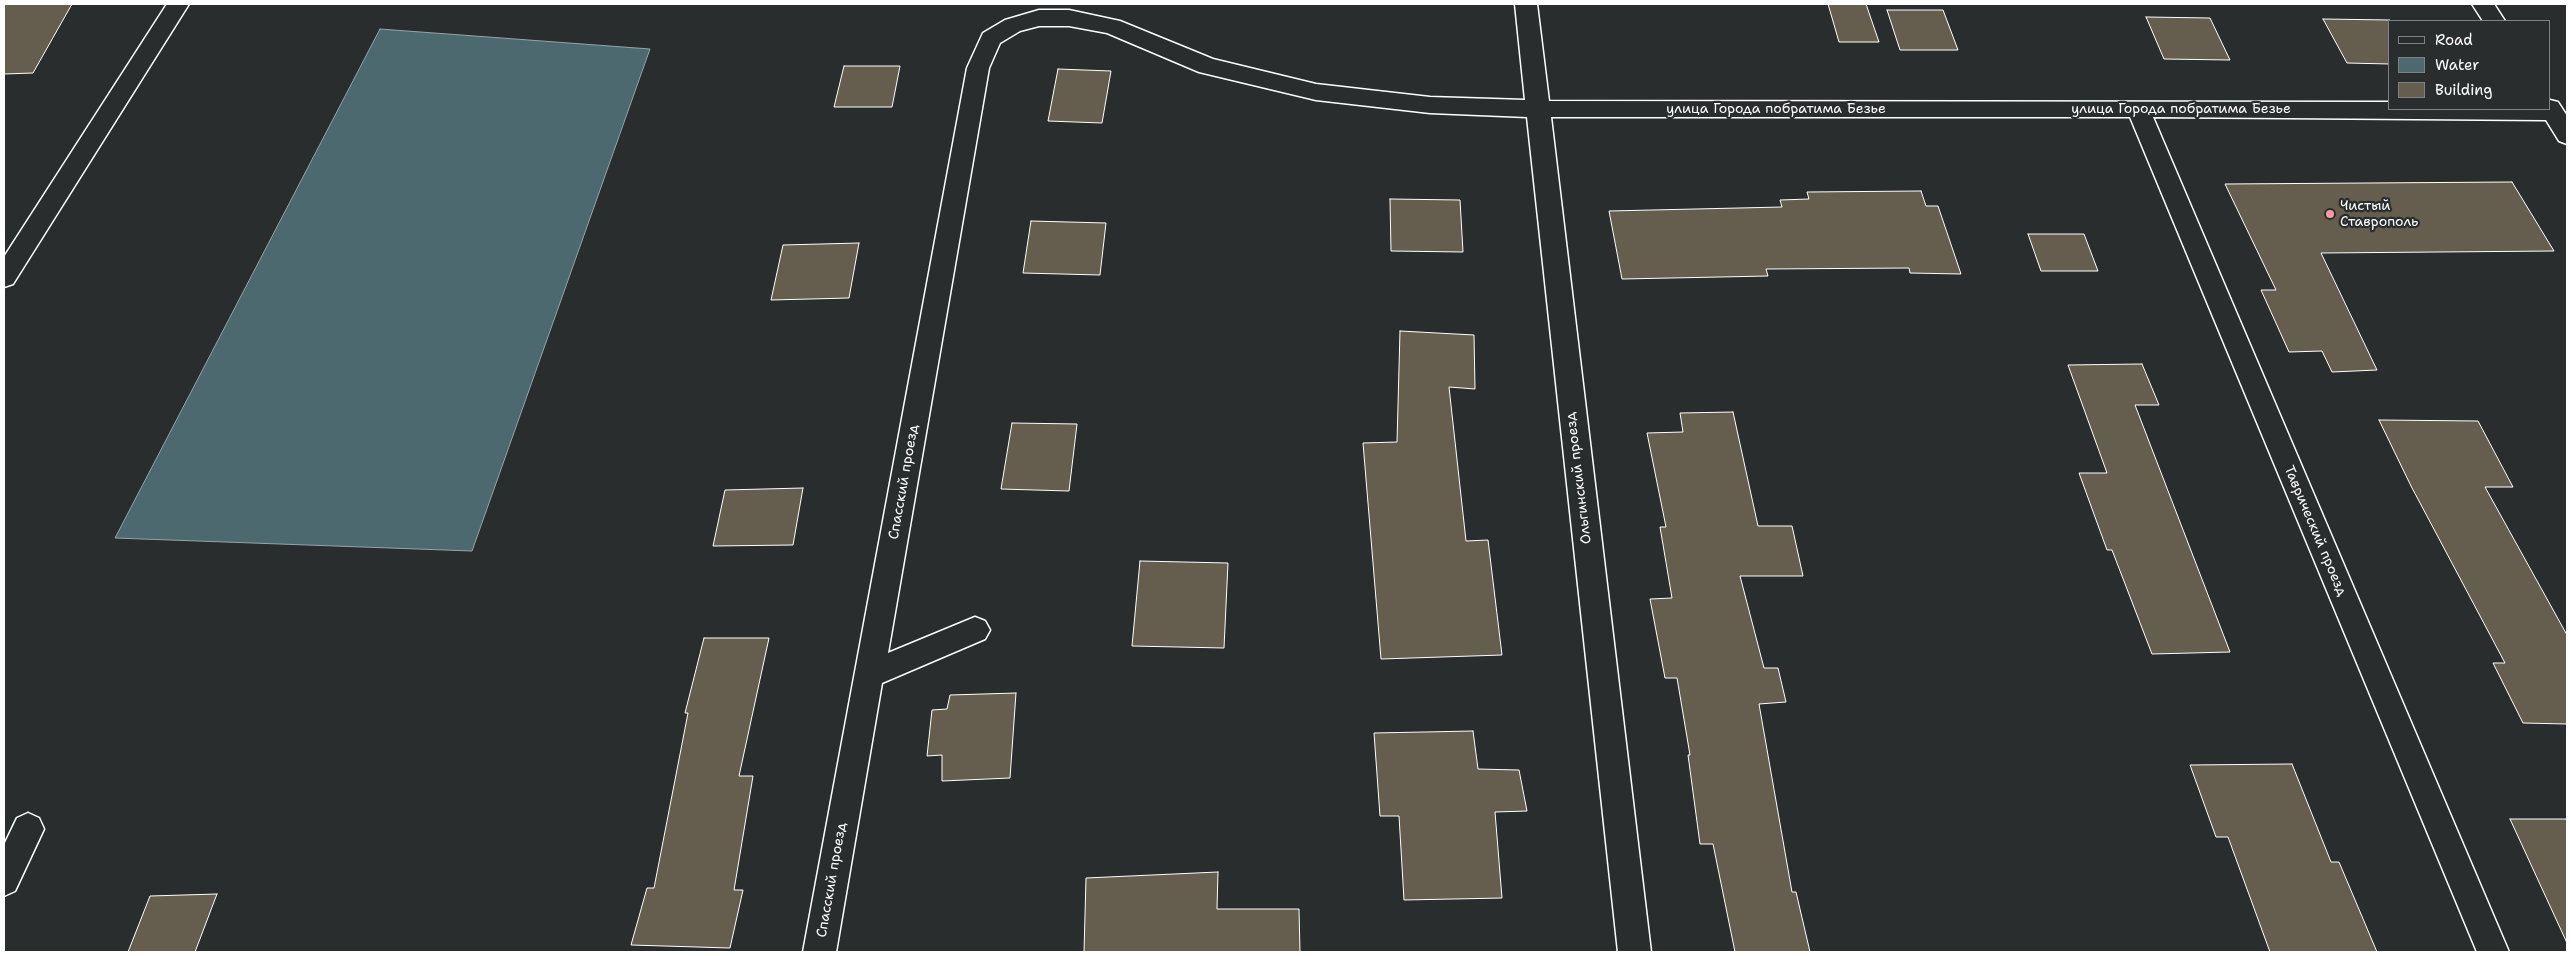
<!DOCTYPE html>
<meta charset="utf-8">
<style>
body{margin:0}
#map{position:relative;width:2571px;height:956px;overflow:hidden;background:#2a2d2e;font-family:"Shantell Sans",sans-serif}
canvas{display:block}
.frame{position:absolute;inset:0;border:5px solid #fff;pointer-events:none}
.legend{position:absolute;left:2388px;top:20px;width:162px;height:90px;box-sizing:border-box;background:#2a2d2e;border:1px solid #7f8182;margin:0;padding:6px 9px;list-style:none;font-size:15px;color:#fff}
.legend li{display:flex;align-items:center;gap:10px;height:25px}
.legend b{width:25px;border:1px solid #7f8182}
</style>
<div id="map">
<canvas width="2571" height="956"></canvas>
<div class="frame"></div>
<ul class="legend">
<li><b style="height:6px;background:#2a2d2e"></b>Road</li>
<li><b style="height:14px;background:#4c696f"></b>Water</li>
<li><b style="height:14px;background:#655e4e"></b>Building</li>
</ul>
</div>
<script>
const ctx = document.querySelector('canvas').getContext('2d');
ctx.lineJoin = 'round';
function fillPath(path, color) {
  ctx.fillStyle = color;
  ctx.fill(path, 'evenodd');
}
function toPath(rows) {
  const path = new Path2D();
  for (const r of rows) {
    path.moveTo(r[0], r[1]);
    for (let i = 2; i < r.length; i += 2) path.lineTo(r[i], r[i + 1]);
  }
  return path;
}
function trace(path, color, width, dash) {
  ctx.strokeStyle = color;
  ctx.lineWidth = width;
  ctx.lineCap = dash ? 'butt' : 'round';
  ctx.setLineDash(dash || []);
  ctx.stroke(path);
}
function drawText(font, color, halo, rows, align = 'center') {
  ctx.font = font + ' "Shantell Sans",sans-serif';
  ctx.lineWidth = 4.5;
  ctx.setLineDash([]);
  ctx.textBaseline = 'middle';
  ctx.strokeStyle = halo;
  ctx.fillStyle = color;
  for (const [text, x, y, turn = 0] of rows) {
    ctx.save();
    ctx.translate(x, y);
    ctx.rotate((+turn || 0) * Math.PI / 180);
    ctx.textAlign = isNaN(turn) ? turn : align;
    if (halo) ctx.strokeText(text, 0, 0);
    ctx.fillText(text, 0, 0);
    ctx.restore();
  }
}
const water = toPath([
 [380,29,650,49,472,551,115,538,380,29]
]);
fillPath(water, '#4c696f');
trace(water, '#94a5a9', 1);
const building = toPath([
 [4,4,72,4,33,73,4,74,4,4],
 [1828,4,1866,4,1879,42,1839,42,1828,4],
 [1887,10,1943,10,1958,50,1900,50,1887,10],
 [2146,17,2210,18,2230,60,2164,59,2146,17],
 [2323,19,2390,20,2390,64,2347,63,2323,19],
 [844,66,900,66,892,107,834,107,844,66],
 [1058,69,1111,71,1102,123,1048,121,1058,69],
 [2512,182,2554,251,2321,253,2377,370,2332,372,2322,351,2289,352,2261,290,2276,290,2225,184,2512,182],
 [1921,191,1926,206,1938,206,1961,274,1910,273,1909,268,1766,269,1768,276,1622,279,1609,211,1782,207,1780,200,1809,199,1807,192,1921,191],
 [1390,199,1460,200,1463,252,1391,251,1390,199],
 [1031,221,1106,223,1100,275,1023,273,1031,221],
 [2028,234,2084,234,2098,271,2041,271,2028,234],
 [859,243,849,298,771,300,783,245,859,243],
 [1400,331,1474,335,1475,389,1449,387,1466,541,1488,540,1502,655,1381,659,1363,443,1397,442,1400,331],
 [2142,364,2159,405,2135,405,2230,652,2152,654,2112,550,2107,550,2079,473,2107,473,2068,365,2142,364],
 [1733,412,1758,526,1792,526,1803,576,1740,576,1764,668,1778,668,1786,702,1759,704,1792,892,1796,892,1810,952,1735,952,1713,844,1700,844,1688,755,1690,755,1677,678,1665,678,1650,599,1672,598,1660,527,1666,527,1647,433,1683,432,1680,413,1733,412],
 [2379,420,2478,421,2513,487,2485,487,2567,635,2567,724,2523,723,2493,663,2505,663,2411,486,2379,420],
 [1012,423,1077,424,1069,491,1001,489,1012,423],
 [803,488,793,545,713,546,725,490,803,488],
 [1140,561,1228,563,1224,648,1132,646,1140,561],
 [704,638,769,638,739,776,753,776,734,890,743,890,730,948,631,945,647,888,654,888,688,713,685,713,704,638],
 [1016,693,1010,778,942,781,942,755,927,756,932,710,947,709,950,695,1016,693],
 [1473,731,1478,769,1519,770,1527,811,1495,812,1502,898,1404,900,1399,816,1380,816,1374,733,1473,731],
 [2292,764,2331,862,2339,862,2377,952,2270,952,2228,837,2216,837,2190,765,2292,764],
 [2510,819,2567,819,2567,943,2510,819],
 [1218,872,1217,909,1299,909,1300,952,1084,952,1086,878,1218,872],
 [217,894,195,952,128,952,150,896,217,894]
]);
fillPath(building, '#655e4e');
trace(building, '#fff', 1);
const minor = toPath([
 [167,4,189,4,13,284,4,287,4,257,167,4],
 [1515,4,1537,4,1549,101,2390,102,2390,109,2550,109,2550,100,2558,102,2567,116,2567,144,2559,141,2546,120,2153,117,2509,952,2477,952,2130,117,1551,117,1651,952,1618,952,1527,117,1430,113,1316,100,1199,72,1107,33,1069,26,1039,26,1020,31,1000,43,989,68,888,653,975,617,985,621,990,630,985,639,882,683,836,952,803,952,967,68,983,33,1005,20,1039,10,1069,10,1120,21,1213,59,1316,84,1430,97,1525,100,1515,4],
 [2472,4,2494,4,2505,21,2483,21,2472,4],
 [28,813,39,818,44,829,15,891,4,896,4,845,17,818,28,813]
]);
trace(minor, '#fff', 3);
fillPath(minor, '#2a2d2e');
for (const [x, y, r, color] of [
 [2330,214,5,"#ff9aa2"]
]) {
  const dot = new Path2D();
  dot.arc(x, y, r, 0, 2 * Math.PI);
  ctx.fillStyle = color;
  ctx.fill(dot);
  trace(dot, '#2a2d2e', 2);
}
drawText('14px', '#fff', '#2a2d2e', [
 ["улица Города побратима Безье",1776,109],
 ["улица Города побратима Безье",2181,109],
 ["Ольгинский проезд",1579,478,-97],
 ["Спасский проезд",904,482,-80],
 ["Таврический проезд",2315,531,67],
 ["Спасский проезд",832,880,-80]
]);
drawText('14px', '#fff', '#2a2d2e', [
 ["Чистый",2340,206],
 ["Ставрополь",2340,222]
], 'left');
</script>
